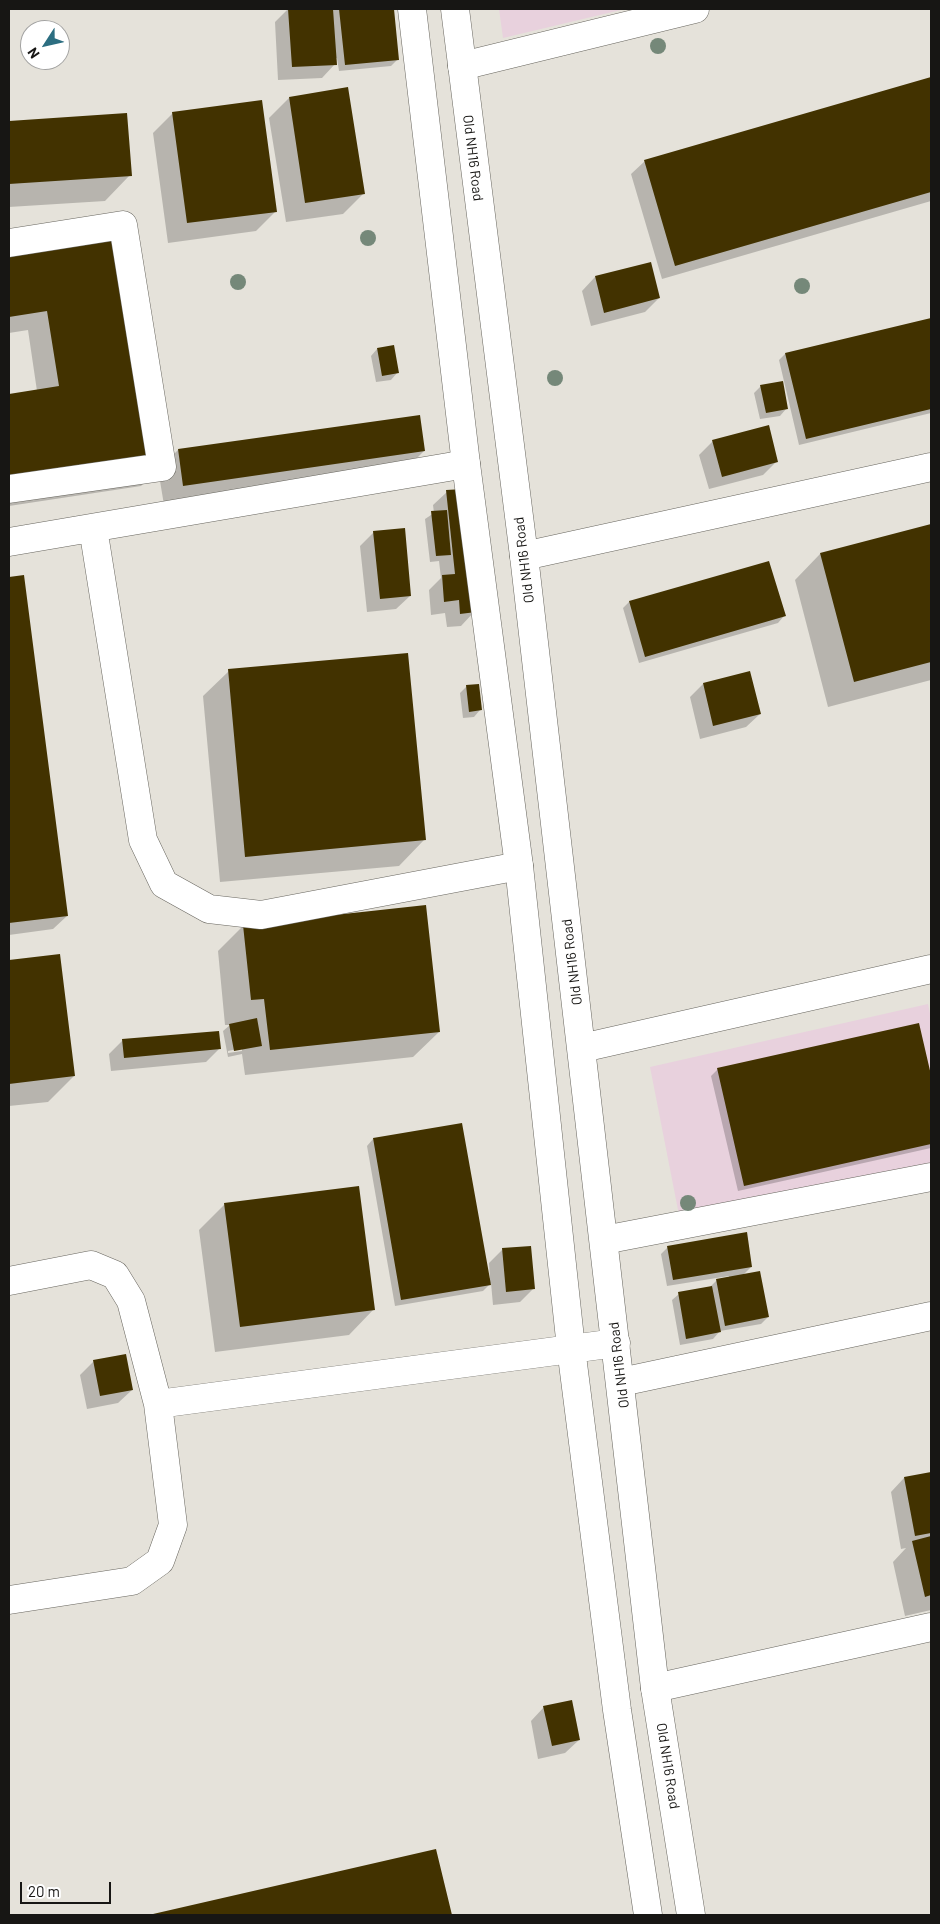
<!DOCTYPE html>
<style>
body{margin:0}
#map{position:relative;width:940px;height:1924px;overflow:hidden;background:#e5e2da;font-family:Barlow,sans-serif}
canvas{display:block}
.frame{position:absolute;inset:0;border:10px solid #171614;pointer-events:none}
.north{position:absolute;left:20px;top:20px;width:50px;height:50px;box-sizing:border-box;background:#fff;border:1px solid #a2a2a1;border-radius:50%;rotate:235deg;font-size:14px;font-weight:700;line-height:20px;text-align:center;color:#171614}
.north::after{content:'';display:block;margin:auto;width:18px;height:22px;background:#2c6e81;clip-path:polygon(50% 0,100% 100%,50% 72%,0 100%)}
.scale{position:absolute;left:20px;top:1882px;width:91px;height:22px;box-sizing:border-box;border:2px solid #171614;border-top:0;padding-left:6px;font-size:15px;line-height:18px;white-space:nowrap;color:#171614;-webkit-text-stroke:4px #fff;paint-order:stroke}
</style>
<div id="map">
<canvas width="940" height="1924"></canvas>
<div class="frame"></div>
<div class="north">N</div>
<div class="scale">20 m</div>
</div>
<script>
const ctx = document.querySelector('canvas').getContext('2d');
ctx.lineJoin = 'round';
function fillPath(path, color) {
  ctx.fillStyle = color;
  ctx.fill(path, 'evenodd');
}
function toPath(rows) {
  const path = new Path2D();
  for (const r of rows) {
    path.moveTo(r[0], r[1]);
    for (let i = 2; i < r.length; i += 2) path.lineTo(r[i], r[i + 1]);
  }
  return path;
}
function trace(path, color, width, dash) {
  ctx.strokeStyle = color;
  ctx.lineWidth = width;
  ctx.lineCap = dash ? 'butt' : 'round';
  ctx.setLineDash(dash || []);
  ctx.stroke(path);
}
function drawText(font, color, halo, rows, align = 'center') {
  ctx.font = font + ' Barlow,sans-serif';
  ctx.lineWidth = 5;
  ctx.setLineDash([]);
  ctx.textBaseline = 'middle';
  ctx.strokeStyle = halo;
  ctx.fillStyle = color;
  for (const [text, x, y, turn = 0] of rows) {
    ctx.save();
    ctx.translate(x, y);
    ctx.rotate((+turn || 0) * Math.PI / 180);
    ctx.textAlign = isNaN(turn) ? turn : align;
    if (halo) ctx.strokeText(text, 0, 0);
    ctx.fillText(text, 0, 0);
    ctx.restore();
  }
}
fillPath(toPath([
 [499,9,625,9,503,38],
 [928,1004,931,1018,931,1167,679,1215,650,1067]
]), '#e8d1dd');
fillPath(toPath([
 [288,9,393,9,398,59,391,66,339,71,337,58,335,58,335,64,322,78,278,80,275,22],
 [931,78,931,201,662,279,631,174,645,161],
 [289,98,363,194,343,214,286,222,269,118],
 [173,113,276,211,256,231,168,243,153,133],
 [126,114,130,175,105,201,9,207,9,122],
 [9,244,161,467,178,450,424,451,404,471,164,505,158,469,141,486,9,506,9,395,37,391,28,330,9,333],
 [595,277,659,298,645,312,591,326,582,291],
 [931,319,931,413,799,445,779,360,785,354],
 [377,349,397,373,391,380,376,382,371,356],
 [761,386,786,409,780,416,760,419,754,393],
 [713,441,777,461,763,475,709,489,699,455],
 [447,492,474,612,461,626,447,627,445,613,431,615,429,590,441,578,439,561,430,562,425,519,434,513,433,505],
 [931,525,931,680,828,707,795,580,820,554],
 [374,532,410,596,396,609,367,612,360,546],
 [23,577,67,916,53,929,9,935,9,578],
 [629,602,784,616,778,623,639,663,623,608],
 [229,671,424,840,399,866,220,882,203,696],
 [703,684,760,714,746,727,700,739,690,697],
 [467,686,480,710,474,717,463,718,460,693],
 [243,926,439,1032,413,1057,245,1075,242,1054,228,1057,223,1031,230,1025,225,1025,218,951],
 [242,1048,242,1051,228,1053,228,1051],
 [59,956,74,1076,48,1102,9,1106,9,961],
 [918,1024,931,1081,931,1148,738,1191,711,1076,718,1069],
 [123,1040,219,1049,206,1062,111,1071,109,1054],
 [373,1139,488,1278,490,1278,489,1263,502,1250,534,1288,520,1302,493,1305,491,1283,483,1291,395,1306,367,1146],
 [225,1204,374,1309,349,1335,215,1352,199,1230],
 [668,1247,751,1267,742,1276,768,1317,761,1324,720,1331,713,1339,680,1345,672,1300,679,1294,710,1287,717,1280,729,1278,729,1276,667,1286,661,1254],
 [94,1361,132,1390,118,1403,87,1409,80,1375],
 [931,1473,931,1610,905,1616,893,1562,906,1548,901,1549,891,1492,904,1478],
 [544,1707,579,1740,565,1753,538,1759,531,1721],
 [435,1850,450,1915,156,1915]
]), '#0003');
fillPath(toPath([
 [288,9,333,9,337,65,292,67],
 [339,9,394,9,399,60,345,65],
 [931,77,931,192,675,266,644,160],
 [348,87,365,194,305,203,289,97],
 [262,100,277,212,187,223,172,112],
 [127,113,132,176,9,184,9,121],
 [123,225,162,467,9,489,9,394,59,386,47,311,9,317,9,243],
 [651,262,660,298,604,313,595,276],
 [931,318,931,409,806,439,785,353],
 [394,345,399,373,382,376,377,348],
 [783,381,788,409,766,413,760,385],
 [420,415,425,451,183,486,178,449],
 [769,425,778,462,722,477,712,440],
 [463,489,476,612,460,614,459,600,444,602,442,575,455,574,446,490],
 [447,510,451,555,436,556,431,511],
 [931,524,931,662,854,682,820,553],
 [405,528,411,596,380,599,373,531],
 [769,561,786,616,645,657,629,601],
 [24,575,68,916,9,923,9,577],
 [408,653,426,840,245,857,228,669],
 [750,671,761,714,713,726,703,683],
 [479,684,482,710,469,712,466,685],
 [426,905,440,1032,270,1050,264,999,251,1000,243,925],
 [60,954,75,1076,9,1084,9,960],
 [257,1018,262,1046,234,1051,229,1024],
 [919,1023,931,1075,931,1144,744,1186,717,1068],
 [219,1031,221,1049,124,1058,122,1039],
 [462,1123,491,1285,401,1300,373,1138],
 [359,1186,375,1310,240,1327,224,1203],
 [747,1232,752,1267,673,1280,667,1246],
 [531,1246,535,1289,506,1292,502,1248],
 [760,1271,769,1317,725,1326,716,1279],
 [712,1286,721,1332,686,1339,678,1292],
 [126,1354,133,1390,100,1396,93,1360],
 [931,1472,931,1533,915,1536,904,1477],
 [931,1536,931,1595,925,1597,912,1541],
 [572,1700,580,1740,552,1746,543,1706],
 [436,1849,452,1915,153,1915,153,1914]
]), '#423200');
const minor = toPath([
 [462,66,695,9],
 [9,243,123,225,162,467,9,489],
 [93,528,143,840,164,884,209,909,261,915,519,866],
 [9,542,466,464],
 [524,556,931,467],
 [582,1048,931,969],
 [604,1240,931,1177],
 [9,1281,91,1265,115,1275,131,1301,158,1404,173,1525,160,1561,132,1581,9,1600],
 [621,1382,931,1316],
 [158,1404,616,1343],
 [655,1688,931,1627]
]);
const major = toPath([
 [412,9,466,464,519,866,571,1348,617,1710,648,1915],
 [455,9,524,556,655,1688,691,1915]
]);
trace(minor, '#68665f', 29);
trace(major, '#68665f', 29);
trace(minor, '#fff', 28);
trace(major, '#fff', 28);
ctx.fillStyle = '#758879';
for (const [x, y] of [
 [658,46],
 [368,238],
 [238,282],
 [802,286],
 [555,378],
 [688,1203]
]) {
  ctx.beginPath();
  ctx.arc(x, y, 8, 0, 2 * Math.PI);
  ctx.fill();
}
drawText('14px', '#171614', '#fff', [
 ["Old NH16 Road",473,158,83],
 ["Old NH16 Road",524,560,-97],
 ["Old NH16 Road",572,962,-97],
 ["Old NH16 Road",619,1365,-97],
 ["Old NH16 Road",668,1766,81]
]);
</script>
